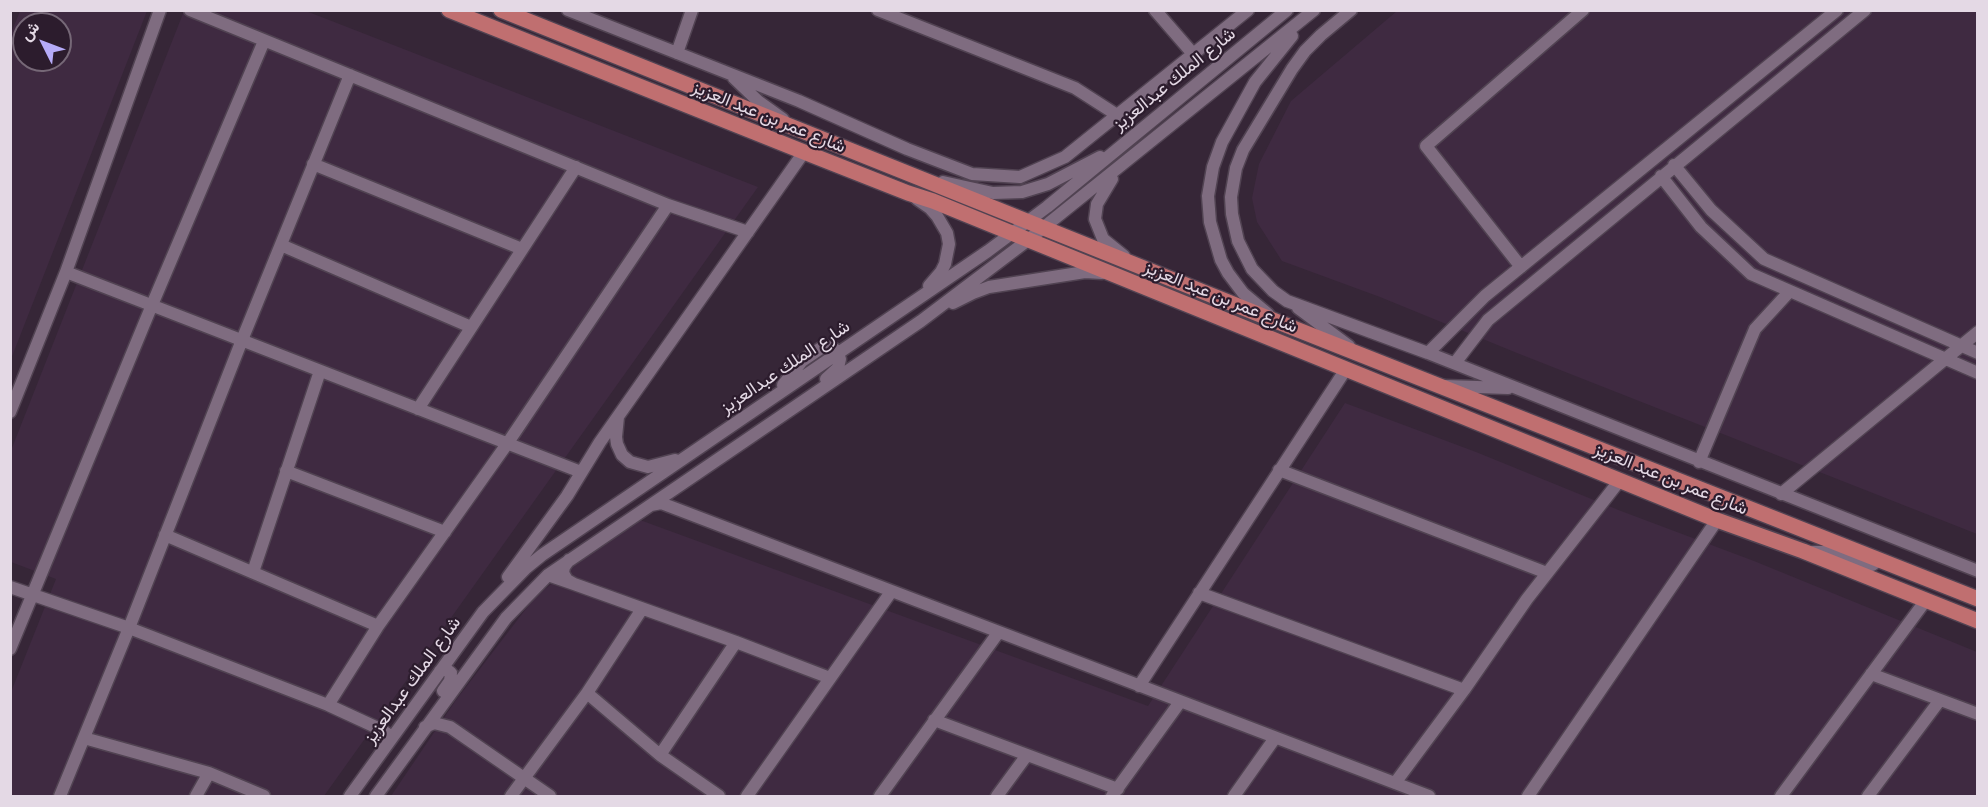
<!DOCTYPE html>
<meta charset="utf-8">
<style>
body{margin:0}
#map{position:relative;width:1988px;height:807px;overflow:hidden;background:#362637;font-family:"Public Sans",Vazirmatn,sans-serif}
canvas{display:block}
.frame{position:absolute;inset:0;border:12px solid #e4d9e5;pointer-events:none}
.north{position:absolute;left:12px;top:12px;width:60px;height:60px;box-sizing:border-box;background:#2c1c2d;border:2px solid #766877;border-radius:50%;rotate:312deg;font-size:16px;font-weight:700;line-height:24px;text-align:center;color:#e4d9e5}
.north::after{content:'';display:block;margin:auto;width:21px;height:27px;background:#b6abf8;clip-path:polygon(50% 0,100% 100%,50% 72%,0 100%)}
</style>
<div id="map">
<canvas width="1988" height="807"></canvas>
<div class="frame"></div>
<div class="north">ش</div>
</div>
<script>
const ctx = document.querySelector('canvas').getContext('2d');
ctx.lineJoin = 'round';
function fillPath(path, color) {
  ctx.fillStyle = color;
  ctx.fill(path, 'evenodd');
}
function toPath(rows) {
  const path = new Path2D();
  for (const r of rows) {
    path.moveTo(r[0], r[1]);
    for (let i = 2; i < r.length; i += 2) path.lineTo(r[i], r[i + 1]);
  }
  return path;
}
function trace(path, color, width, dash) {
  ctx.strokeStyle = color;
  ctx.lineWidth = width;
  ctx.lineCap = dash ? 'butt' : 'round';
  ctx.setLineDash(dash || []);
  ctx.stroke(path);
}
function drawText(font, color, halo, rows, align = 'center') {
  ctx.font = font + ' "Public Sans",Vazirmatn,sans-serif';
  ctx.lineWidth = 4.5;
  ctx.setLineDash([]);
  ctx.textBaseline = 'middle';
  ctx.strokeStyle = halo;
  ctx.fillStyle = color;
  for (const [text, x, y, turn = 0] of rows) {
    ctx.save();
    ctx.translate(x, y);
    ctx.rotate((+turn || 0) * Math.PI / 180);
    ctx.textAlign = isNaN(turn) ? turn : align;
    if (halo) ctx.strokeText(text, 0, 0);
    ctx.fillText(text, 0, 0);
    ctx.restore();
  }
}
fillPath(toPath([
 [20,11,147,11,11,359,10,36],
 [24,24,60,24,60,60,24,60],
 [184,11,306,11,758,187,324,796,11,796,11,692,56,579,11,562,10,453],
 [1397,11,1977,11,1977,534,1517,353,1380,297,1282,261,1257,222,1252,198,1259,164,1291,101],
 [1345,403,1476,452,1621,511,1754,561,1977,652,1977,796,391,796,456,700,535,597,580,561,640,520,1148,706]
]), '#3f2a41');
const minor = toPath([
 [190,10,668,205,748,232],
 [568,10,799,101,907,149,972,174,1020,177,1065,157,1248,10],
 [878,10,1075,88,1117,115],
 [1155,10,1194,55],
 [1351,10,1321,35,1305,51,1292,69,1243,150,1236,168,1231,197,1232,214,1238,241,1252,269,1273,291,1287,301,1428,353,1978,571],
 [677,53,692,10],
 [734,78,758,101,783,119],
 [313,164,522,249],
 [1674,165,1711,210,1764,259,1978,353],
 [1661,176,1701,227,1751,274,1978,373],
 [1112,179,1097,204,1095,219,1103,239,1124,256],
 [943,182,993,193,1022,192,1048,184,1100,157],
 [917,199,930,208,937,216,947,233,949,244,945,264,941,272,929,286],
 [281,245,471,327],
 [1521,267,1426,146,1583,10],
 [66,272,581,472],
 [953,303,973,293,989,287,1085,272,1102,273],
 [1298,308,1349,346],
 [1268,314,1243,293,1228,273,1221,260,1210,222,1208,196,1213,167,1222,142,1255,82,1292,36],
 [1428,353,1485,296,1837,10],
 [1455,363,1488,320,1865,10],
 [783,385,802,361,824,346,833,348,837,351,840,359,838,368,826,379],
 [1445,386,1508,388],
 [418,409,576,167],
 [10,412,66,272,160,10],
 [618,417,616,437,617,444,622,455,630,462,648,467,675,460],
 [1699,462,1755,329,1789,292],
 [1279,470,1547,573],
 [286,471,445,532],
 [1781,494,1978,332],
 [651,505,661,503,1429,796],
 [165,535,378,626],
 [1813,552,1827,552,1859,565,1872,565,1879,560],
 [253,572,320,371],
 [548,575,574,584,567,580,563,573,564,567,569,560],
 [508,577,567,496,600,442,804,152],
 [574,584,736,642,830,678],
 [10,587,129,628,328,705,380,729,392,737],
 [1199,593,1464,690],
 [10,649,152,305,264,41],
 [440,671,446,669,451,673,450,681,443,691],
 [1871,674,1978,714],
 [1139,686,1346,369],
 [587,693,660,755,736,642],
 [328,705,378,626,507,444,668,205],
 [934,720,1118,789],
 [425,727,434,723,450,727,550,796],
 [84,738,209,773,264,796],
 [660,755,719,796],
 [1395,783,1464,690,1527,599,1620,480],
 [60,796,129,628,242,340,350,75],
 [196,796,209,773],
 [350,796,483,612,526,568,542,555,988,251,1047,207,1287,10],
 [376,796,506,618,548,575,921,321,1028,240,1314,10],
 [511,796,587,693,642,609],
 [747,796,891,592],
 [880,796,998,633],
 [997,796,1027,755],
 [1112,796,1180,702],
 [1234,796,1275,738],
 [1528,796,1717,520],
 [1781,796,1926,600],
 [1868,796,1940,700]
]);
const major = toPath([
 [449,10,804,152,908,193,933,201,1717,520,1803,551,1978,621],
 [501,10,1278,322,1978,599]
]);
trace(minor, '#514352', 15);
trace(major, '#514352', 18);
trace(minor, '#7f6c80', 12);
trace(major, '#c06f70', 15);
drawText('18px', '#e4d9e5', '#2c1c2d', [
 ["شارع الملك عبدالعزيز",1174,79,-39],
 ["شارع عمر بن عبد العزيز",769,117,22],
 ["شارع عمر بن عبد العزيز",1221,297,22],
 ["شارع الملك عبدالعزيز",785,367,-34],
 ["شارع عمر بن عبد العزيز",1671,479,22],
 ["شارع الملك عبدالعزيز",412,680,-54]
]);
</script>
